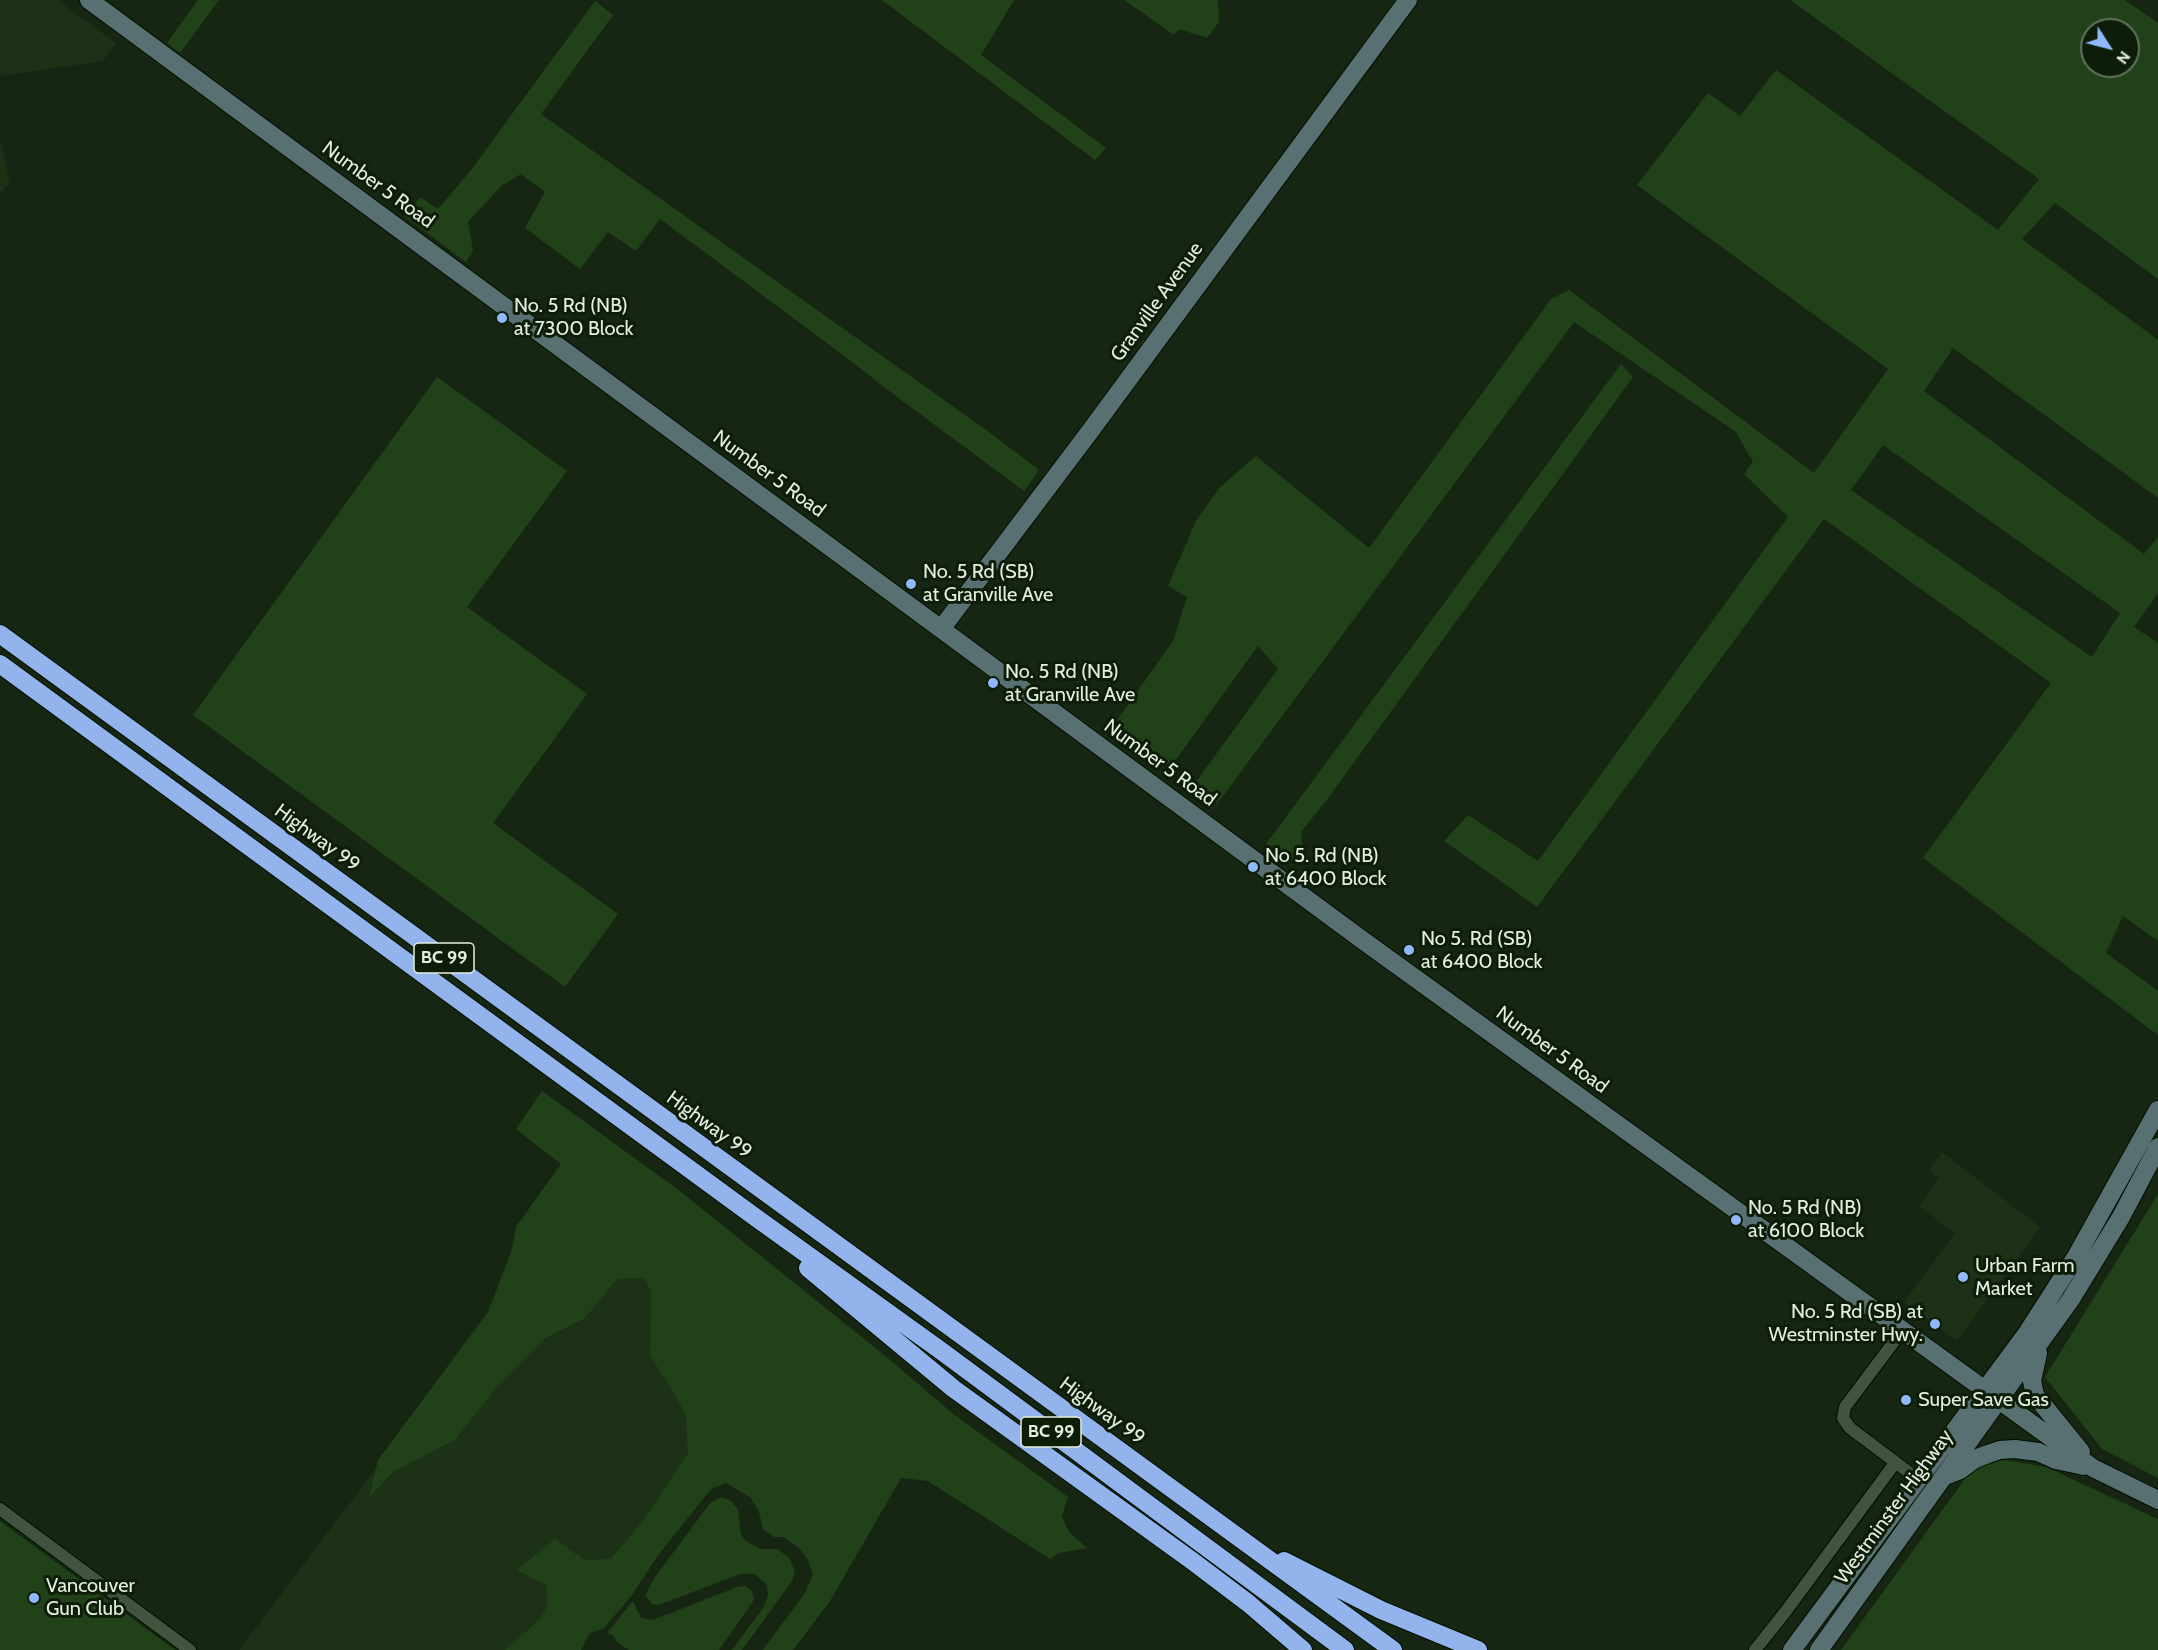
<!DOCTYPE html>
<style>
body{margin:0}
#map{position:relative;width:2158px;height:1650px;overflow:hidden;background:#162612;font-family:Cabin,sans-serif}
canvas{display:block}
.north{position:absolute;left:2080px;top:18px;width:60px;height:60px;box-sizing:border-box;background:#0d1d08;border:2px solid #63715e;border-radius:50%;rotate:126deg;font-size:16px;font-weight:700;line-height:24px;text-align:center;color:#e3eee0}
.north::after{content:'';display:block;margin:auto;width:21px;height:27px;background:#90b8fd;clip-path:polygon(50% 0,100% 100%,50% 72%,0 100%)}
</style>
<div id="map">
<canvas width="2158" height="1650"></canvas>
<div class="north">N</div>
</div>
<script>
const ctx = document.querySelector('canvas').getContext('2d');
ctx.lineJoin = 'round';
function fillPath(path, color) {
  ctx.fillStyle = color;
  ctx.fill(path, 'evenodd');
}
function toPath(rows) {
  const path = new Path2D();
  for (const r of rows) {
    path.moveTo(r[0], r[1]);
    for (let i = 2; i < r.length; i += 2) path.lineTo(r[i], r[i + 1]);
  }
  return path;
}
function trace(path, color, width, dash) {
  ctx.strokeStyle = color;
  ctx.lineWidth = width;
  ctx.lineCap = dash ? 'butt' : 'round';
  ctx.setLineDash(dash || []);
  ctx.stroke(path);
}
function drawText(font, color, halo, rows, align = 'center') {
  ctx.font = font + ' Cabin,sans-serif';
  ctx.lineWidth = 6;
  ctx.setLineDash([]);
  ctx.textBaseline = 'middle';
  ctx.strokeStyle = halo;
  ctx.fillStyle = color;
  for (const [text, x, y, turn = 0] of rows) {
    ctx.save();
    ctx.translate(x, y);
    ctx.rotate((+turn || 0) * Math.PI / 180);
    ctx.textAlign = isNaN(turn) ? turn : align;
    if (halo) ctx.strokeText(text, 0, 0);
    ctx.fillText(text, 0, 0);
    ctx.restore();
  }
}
fillPath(toPath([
 [0,0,57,0,116,43,103,61,0,76],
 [0,140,10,183,0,193],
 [1942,1152,2040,1227,1957,1341,1904,1302,1955,1233,1919,1206,1939,1178,1929,1170],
 [579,1199,787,1355,568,1650,239,1650]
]), '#1c3116');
fillPath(toPath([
 [198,0,219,0,180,53,167,43],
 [882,0,1014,0,981,55,1106,148,1095,160],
 [1124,0,1218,0,1219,22,1207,38,1179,29,1174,35],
 [1790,0,2125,0,2158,23,2158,279,2055,203,2022,239,2158,340,2158,498,1953,348,1924,391,2144,554,2158,537,2158,593,2134,627,2158,643,2158,941,2123,916,2106,953,2158,991,2158,1035,1923,858,2051,683,1824,519,1537,907,1444,841,1468,815,1538,861,1788,517,1744,474,1753,462,1736,432,1574,322,1217,804,1193,786,1278,669,1258,646,1169,769,1108,733,1173,641,1187,597,1168,586,1196,521,1220,487,1256,456,1369,548,1551,299,1569,290,1814,473,1888,369,1637,185,1708,93,1740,116,1776,70,1998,230,2039,179],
 [2092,30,2128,30,2128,66,2092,66],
 [1883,445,2120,613,2092,657,1851,490],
 [595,1,613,15,541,114,989,432,1039,470,1024,491,889,391,851,361,660,219,636,251,608,232,580,269,525,228,545,192,521,174,501,186,468,222,473,250,466,262,404,216,420,197,438,209,471,170],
 [1621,364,1633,377,1329,797,1301,832,1303,853,1297,864,1266,844],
 [437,377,567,471,467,607,587,694,493,823,618,914,565,987,193,715],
 [542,1091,676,1188,894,1363,952,1413,1068,1497,1062,1516,1069,1532,1087,1548,1059,1553,1050,1559,928,1481,901,1478,830,1601,793,1650,763,1650,805,1593,813,1575,808,1560,799,1548,783,1537,774,1537,763,1529,759,1512,751,1498,726,1483,711,1489,659,1554,632,1595,604,1628,590,1633,581,1650,505,1650,540,1619,548,1604,546,1585,517,1570,555,1539,584,1560,611,1559,646,1517,688,1453,686,1415,668,1383,650,1356,651,1292,645,1278,617,1279,585,1318,545,1338,497,1386,456,1439,393,1472,369,1498,378,1460,488,1312,512,1250,516,1227,561,1164,516,1129],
 [2158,1194,2158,1478,2102,1449,2045,1377],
 [2005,1460,2046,1467,2158,1519,2158,1650,1841,1650,1967,1476,1987,1462],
 [721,1497,731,1501,738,1510,741,1535,746,1541,760,1549,778,1549,789,1558,795,1571,792,1581,742,1650,732,1650,763,1608,768,1596,767,1585,755,1574,740,1574,659,1605,652,1604,645,1595,655,1577,711,1502],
 [0,1521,175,1650,0,1650],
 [745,1586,752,1591,754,1599,752,1603,719,1650,629,1650,617,1642,613,1635,607,1633,633,1601,641,1618,653,1620,737,1587]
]), '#214219');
const street = toPath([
 [1902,1331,1845,1407,1843,1418,1850,1428,1919,1480],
 [0,1509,190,1650],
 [1755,1650,1786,1611,1895,1463]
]);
const secondary = toPath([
 [89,0,1361,939,2093,1468,2158,1500],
 [941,629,1091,430,1408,0],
 [2038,1353,2032,1381,2035,1395,2081,1452],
 [1947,1475,1960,1470,1975,1459,1988,1454,2000,1450,2015,1449,2038,1452,2056,1460,2084,1466],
 [1792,1650,2027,1333,2077,1255,2158,1110],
 [1819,1650,2071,1299,2121,1217,2158,1147]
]);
const highway = toPath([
 [0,634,1393,1650],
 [0,664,755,1217,940,1350,1345,1650],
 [808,1268,954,1389,1191,1560,1248,1603,1303,1650],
 [1284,1561,1381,1610,1478,1650]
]);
trace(street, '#020f01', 14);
trace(secondary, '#020f01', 20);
trace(highway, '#020f01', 20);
trace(street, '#41543d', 12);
trace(secondary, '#597072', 18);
trace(highway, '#92b3ec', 18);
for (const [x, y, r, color] of [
 [502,318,6,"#90b8fd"],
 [911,584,6,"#90b8fd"],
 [993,683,6,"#90b8fd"],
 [1253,867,6,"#90b8fd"],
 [1409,950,6,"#90b8fd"],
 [1736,1220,6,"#90b8fd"],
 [1963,1277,6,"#90b8fd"],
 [1935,1324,6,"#90b8fd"],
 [1906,1400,6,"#90b8fd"],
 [34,1598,6,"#90b8fd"]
]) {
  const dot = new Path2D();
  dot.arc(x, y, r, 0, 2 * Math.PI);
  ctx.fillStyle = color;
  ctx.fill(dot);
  trace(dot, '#0d1d08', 2);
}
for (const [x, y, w] of [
 [444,958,60],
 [1051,1432,60]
]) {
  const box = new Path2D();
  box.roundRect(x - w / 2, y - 15, w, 30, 4.5);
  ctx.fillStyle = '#0d1d08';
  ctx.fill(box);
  trace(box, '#e3eee0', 1.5);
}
drawText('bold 18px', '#e3eee0', null, [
 ["BC 99",444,958],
 ["BC 99",1051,1432]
]);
drawText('20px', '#e3eee0', '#0d1d08', [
 ["Number 5 Road",378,185,36],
 ["Granville Avenue",1157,302,-54],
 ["Number 5 Road",769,474,36],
 ["Number 5 Road",1160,763,36],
 ["Highway 99",317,838,36],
 ["Number 5 Road",1552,1050,36],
 ["Highway 99",709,1125,36],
 ["Highway 99",1102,1411,36],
 ["Westminster Highway",1894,1507,-54]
]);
drawText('20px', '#e3eee0', '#0d1d08', [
 ["No. 5 Rd (NB)",514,306],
 ["at 7300 Block",514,329],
 ["No. 5 Rd (SB)",923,572],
 ["at Granville Ave",923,595],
 ["No. 5 Rd (NB)",1005,672],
 ["at Granville Ave",1005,695],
 ["No 5. Rd (NB)",1265,856],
 ["at 6400 Block",1265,879],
 ["No 5. Rd (SB)",1421,939],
 ["at 6400 Block",1421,962],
 ["No. 5 Rd (NB)",1748,1208],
 ["at 6100 Block",1748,1231],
 ["Urban Farm",1975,1266],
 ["Market",1975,1289],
 ["No. 5 Rd (SB) at",1923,1312,"right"],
 ["Westminster Hwy.",1923,1335,"right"],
 ["Super Save Gas",1918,1400],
 ["Vancouver",46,1586],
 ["Gun Club",46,1609]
], 'left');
</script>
